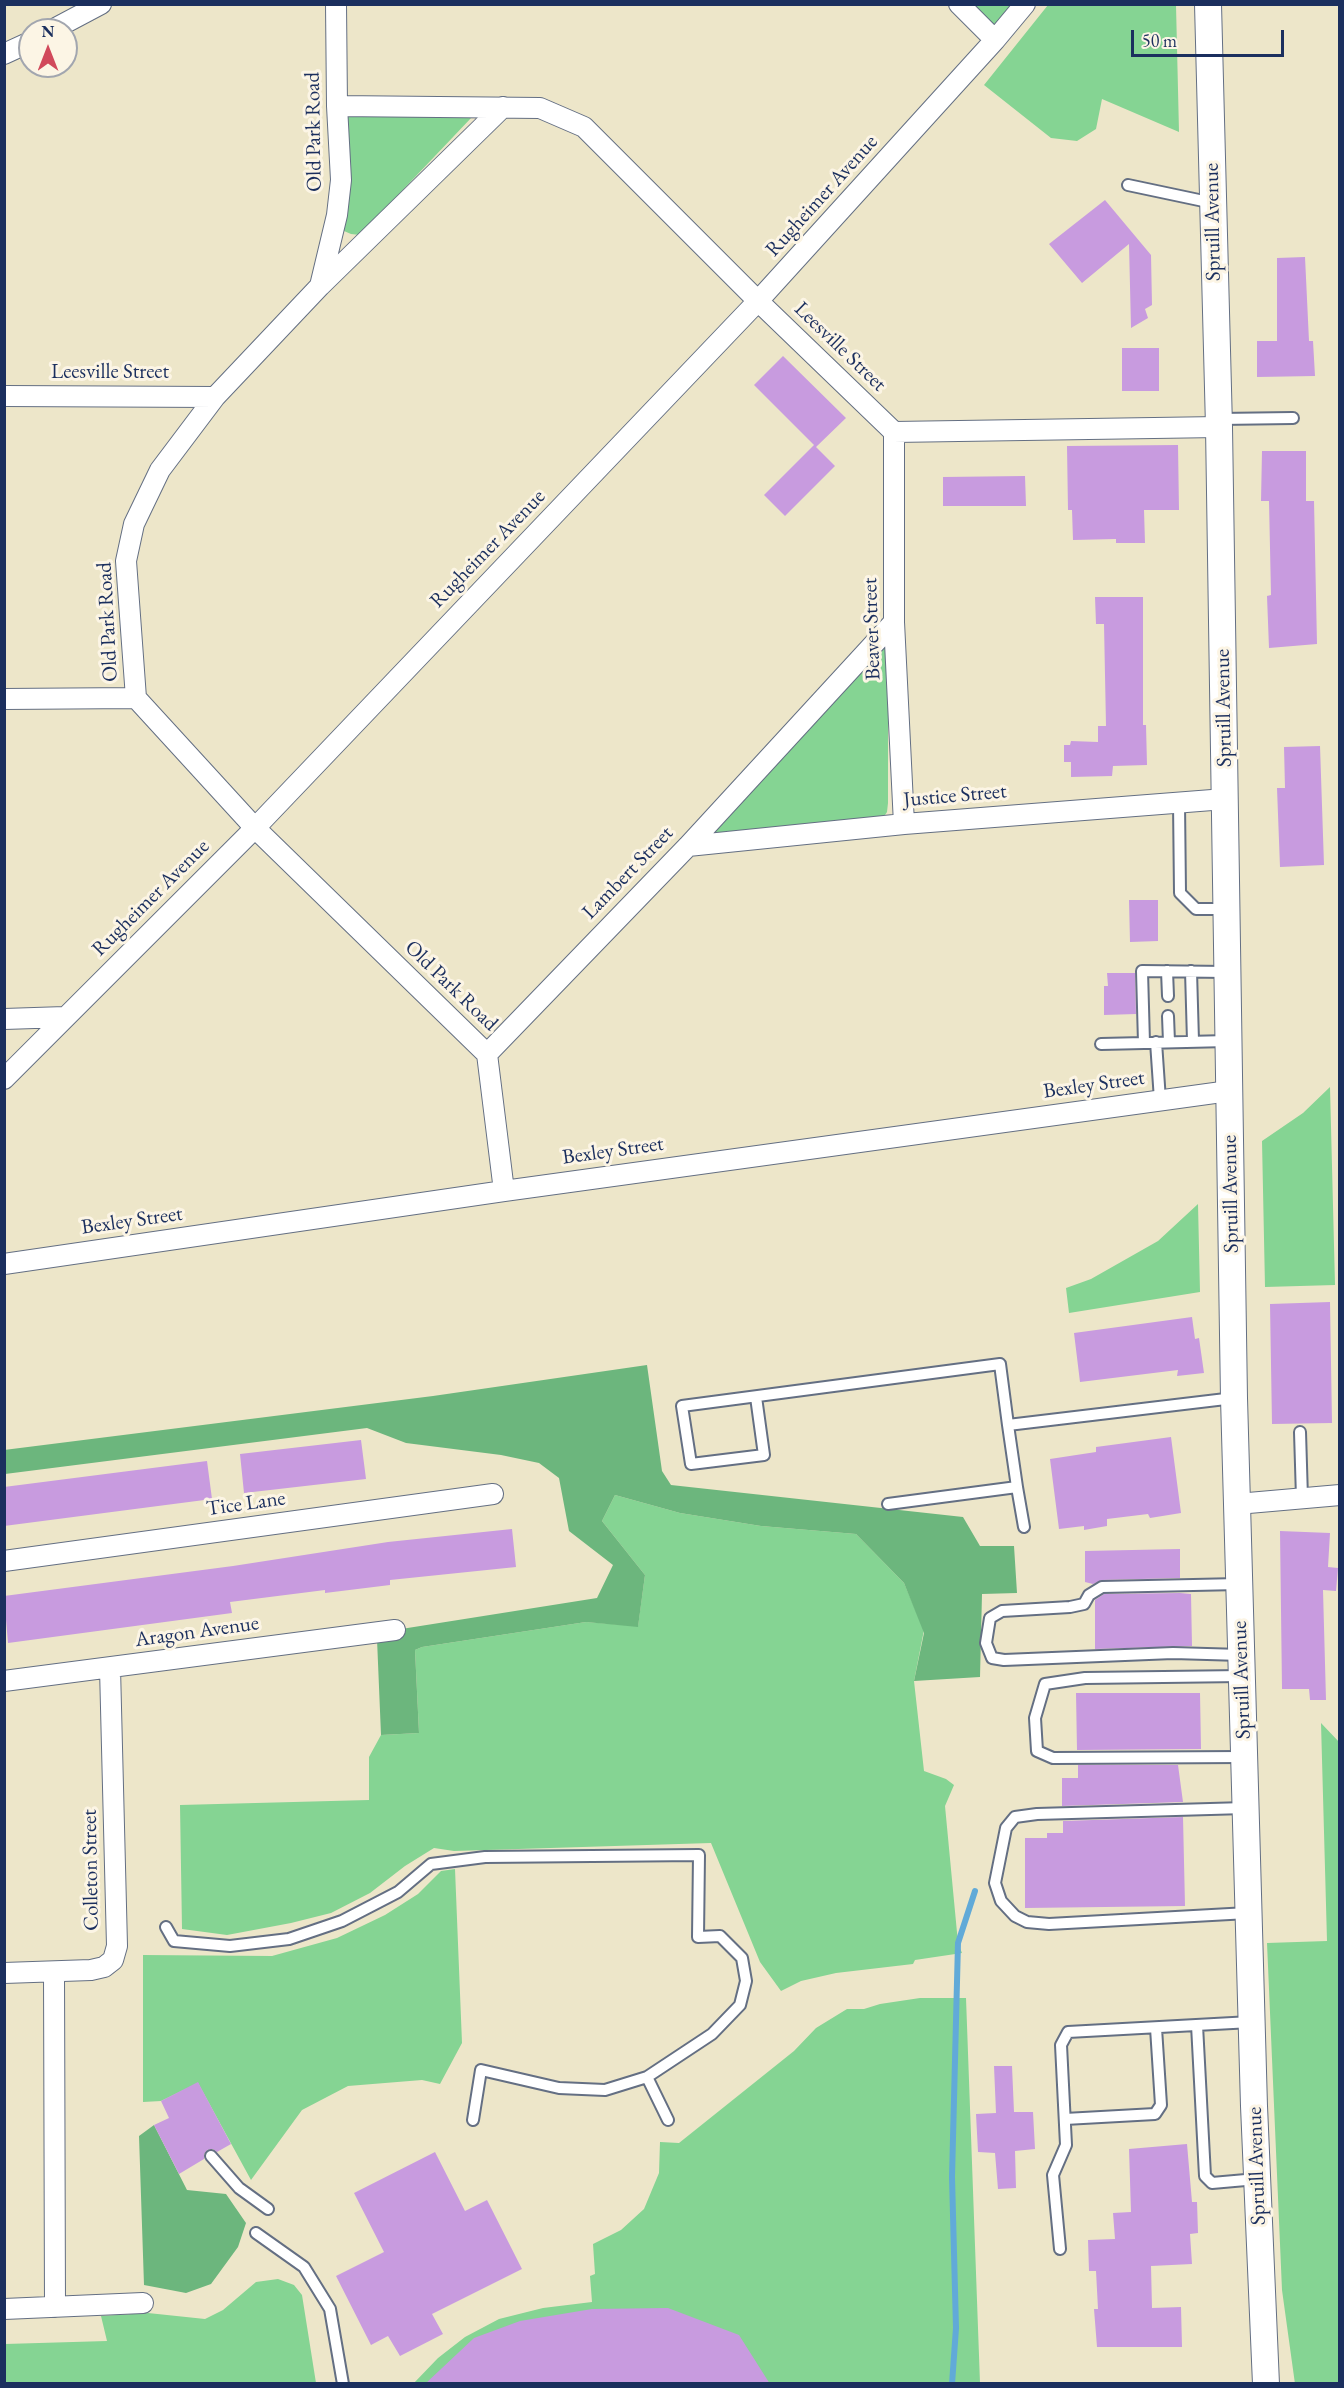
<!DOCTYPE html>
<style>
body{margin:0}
#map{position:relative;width:1344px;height:2388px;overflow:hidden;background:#ede6c9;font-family:"EB Garamond",serif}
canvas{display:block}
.frame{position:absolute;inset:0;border:6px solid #1b2f5e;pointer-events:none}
.north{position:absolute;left:18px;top:18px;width:60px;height:60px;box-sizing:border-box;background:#fcf5e5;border:2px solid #a2a6af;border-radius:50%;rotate:0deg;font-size:16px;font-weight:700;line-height:24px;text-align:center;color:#1b2f5e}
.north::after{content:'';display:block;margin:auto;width:21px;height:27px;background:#d1495b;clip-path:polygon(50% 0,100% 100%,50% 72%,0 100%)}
.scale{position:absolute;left:1131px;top:30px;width:153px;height:27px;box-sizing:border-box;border:3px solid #1b2f5e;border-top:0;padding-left:8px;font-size:18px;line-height:21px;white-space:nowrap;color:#1b2f5e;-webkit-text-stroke:4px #fcf5e5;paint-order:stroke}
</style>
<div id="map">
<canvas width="1344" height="2388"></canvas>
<div class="frame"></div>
<div class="north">N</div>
<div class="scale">50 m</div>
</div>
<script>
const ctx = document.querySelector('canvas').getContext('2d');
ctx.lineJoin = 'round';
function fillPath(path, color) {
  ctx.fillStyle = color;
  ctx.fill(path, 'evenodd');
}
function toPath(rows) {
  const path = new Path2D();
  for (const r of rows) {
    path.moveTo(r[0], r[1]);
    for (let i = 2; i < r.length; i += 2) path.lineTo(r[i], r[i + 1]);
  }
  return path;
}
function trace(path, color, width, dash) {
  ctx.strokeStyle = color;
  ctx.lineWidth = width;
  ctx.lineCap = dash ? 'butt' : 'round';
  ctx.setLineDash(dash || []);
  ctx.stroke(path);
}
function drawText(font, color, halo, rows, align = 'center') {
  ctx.font = font + ' "EB Garamond",serif';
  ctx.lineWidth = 6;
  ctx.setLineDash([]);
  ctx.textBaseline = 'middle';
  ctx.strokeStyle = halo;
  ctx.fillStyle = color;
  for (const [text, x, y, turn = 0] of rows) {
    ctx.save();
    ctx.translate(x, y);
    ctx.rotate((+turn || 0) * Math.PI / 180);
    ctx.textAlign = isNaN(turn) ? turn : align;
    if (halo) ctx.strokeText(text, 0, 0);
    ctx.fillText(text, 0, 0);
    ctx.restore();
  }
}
fillPath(toPath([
 [961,5,1023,5,995,39],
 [1048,5,1176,5,1179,132,1102,99,1096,129,1077,141,1051,138,984,85],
 [459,116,472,117,360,235,351,234,344,231,341,224,351,179,347,117],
 [888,641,888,803,887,812,883,818,714,835,713,829],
 [1330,1087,1335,1285,1265,1287,1262,1141,1303,1113],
 [1198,1204,1200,1292,1069,1313,1066,1288,1091,1279,1158,1241],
 [615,1495,680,1513,761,1526,856,1534,904,1583,924,1630,914,1681,924,1771,946,1779,954,1785,945,1806,958,1943,962,1953,915,1960,913,1964,836,1973,801,1981,781,1991,760,1962,711,1843,454,1851,434,1848,405,1866,370,1893,331,1913,291,1923,227,1935,182,1929,180,1805,369,1800,369,1757,381,1735,419,1733,415,1650,422,1647,586,1622,638,1626,645,1575,602,1521],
 [1321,1723,1340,1743,1340,2383,1295,2384,1282,2290,1267,1943,1327,1941],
 [455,1869,462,2043,440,2084,422,2080,348,2086,302,2110,251,2180,198,2083,161,2101,143,2102,143,1955,272,1956,337,1938,385,1915,418,1894,441,1871],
 [920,1998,966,1998,980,2383,413,2384,438,2358,465,2337,499,2319,543,2308,592,2302,590,2276,595,2274,593,2244,621,2230,644,2209,659,2173,660,2142,679,2143,794,2051,816,2028,847,2009,864,2009,880,2004],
 [278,2279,294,2285,302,2295,316,2383,5,2383,5,2344,107,2341,101,2316,148,2313,205,2319,223,2310,256,2282]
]), '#85d493');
fillPath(toPath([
 [647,1365,662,1471,671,1485,963,1517,980,1546,1014,1546,1017,1593,982,1594,980,1677,914,1681,924,1633,904,1583,856,1534,761,1526,680,1513,615,1495,602,1521,645,1575,638,1627,586,1622,422,1647,415,1650,419,1733,381,1735,377,1639,395,1630,597,1598,613,1565,569,1531,559,1478,539,1463,501,1455,406,1443,367,1428,5,1474,4,1450,433,1396],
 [154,2125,187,2190,226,2194,246,2223,238,2247,211,2284,186,2293,144,2285,139,2136]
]), '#6cb67d');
trace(toPath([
 [952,2384,956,2328,952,2177,958,1943,975,1891]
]), '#61aad8', 6);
fillPath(toPath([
 [1105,200,1151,255,1152,305,1145,309,1148,318,1131,328,1129,244,1082,283,1049,244],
 [1305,257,1309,341,1313,341,1315,376,1257,377,1257,341,1277,341,1277,258],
 [1122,348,1159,348,1159,391,1122,391],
 [783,356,846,418,816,447,835,466,785,516,764,495,814,445,754,385],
 [1178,445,1179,510,1144,510,1145,543,1116,543,1116,539,1073,540,1072,510,1068,510,1067,446],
 [1262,451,1306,451,1306,501,1314,501,1317,644,1269,648,1267,596,1271,595,1269,501,1261,501],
 [1025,476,1026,506,943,506,943,477],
 [1095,597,1143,597,1143,725,1146,725,1147,765,1113,766,1112,776,1071,777,1071,762,1064,762,1064,745,1070,745,1071,741,1098,742,1098,726,1106,726,1104,624,1096,624],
 [1320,746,1324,865,1280,867,1277,788,1285,788,1284,747],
 [1129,900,1158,900,1158,941,1130,942],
 [1107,973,1135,973,1136,1014,1104,1015,1104,986,1108,986],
 [1330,1302,1332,1423,1272,1424,1270,1304],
 [1192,1317,1195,1339,1199,1338,1204,1373,1177,1376,1178,1370,1080,1382,1074,1333],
 [1171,1437,1181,1513,1150,1518,1148,1514,1107,1519,1107,1526,1084,1530,1084,1526,1059,1529,1050,1459,1096,1452,1096,1447],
 [361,1440,366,1479,244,1493,240,1454],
 [207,1461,212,1499,4,1526,4,1487],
 [512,1529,516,1567,390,1580,390,1585,325,1593,325,1590,230,1602,232,1613,8,1643,4,1596,233,1566,388,1542],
 [1280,1531,1330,1533,1328,1567,1338,1568,1336,1591,1323,1590,1326,1700,1310,1700,1309,1689,1282,1689],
 [1180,1549,1180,1578,1102,1580,1093,1584,1085,1582,1085,1551],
 [1180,1593,1191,1594,1192,1646,1095,1649,1095,1600,1104,1594],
 [1076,1693,1200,1693,1201,1749,1077,1750],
 [1078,1765,1178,1765,1183,1802,1062,1806,1062,1778,1078,1778],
 [1183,1817,1185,1906,1025,1908,1025,1838,1047,1838,1047,1833,1063,1833,1063,1821],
 [994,2066,1012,2066,1014,2112,1033,2112,1035,2149,1015,2151,1016,2188,998,2189,995,2153,978,2152,976,2114,996,2113],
 [198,2082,231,2144,217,2152,213,2149,207,2150,204,2154,204,2159,179,2174,154,2125,169,2118,161,2101],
 [1187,2144,1192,2202,1197,2202,1198,2233,1190,2234,1192,2264,1151,2266,1152,2308,1181,2307,1182,2347,1097,2347,1094,2309,1098,2309,1096,2271,1089,2271,1088,2240,1115,2239,1113,2213,1131,2212,1129,2149],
 [435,2152,465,2211,487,2200,522,2269,432,2314,443,2334,400,2356,388,2336,371,2345,336,2276,384,2252,354,2193],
 [668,2308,739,2335,770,2384,425,2384,474,2338,520,2321,592,2309]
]), '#c89bdf');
const service = toPath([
 [1128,185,1213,203],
 [1219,419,1293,418],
 [1179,803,1180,893,1196,909,1226,909],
 [1167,971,1168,996],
 [1191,971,1193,1041],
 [1227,972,1142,971,1144,1043,1228,1041],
 [1168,1016,1169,1042],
 [1156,1042,1160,1100],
 [1101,1044,1144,1043],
 [756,1397,764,1455,691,1464,682,1406,1000,1364,1008,1425,1234,1398],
 [1300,1432,1302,1498],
 [1017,1487,1024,1527],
 [888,1504,1017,1487,1008,1425],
 [1239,1584,1102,1587,1089,1595,1084,1604,1070,1607,1002,1611,990,1618,986,1643,992,1658,1004,1660,1173,1653,1241,1655],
 [1242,1676,1085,1678,1045,1684,1035,1718,1037,1751,1053,1758,1243,1757],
 [1245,1808,1037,1814,1015,1817,1006,1828,995,1883,1001,1901,1015,1916,1027,1922,1049,1924,1248,1913],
 [166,1927,174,1941,230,1946,289,1939,342,1921,398,1892,431,1864,485,1857,699,1855,698,1937,720,1936,742,1958,746,1981,740,2005,712,2034,647,2077,605,2090,559,2088,481,2070,473,2120],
 [1197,2025,1205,2176,1212,2183,1257,2179],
 [647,2077,668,2120],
 [1065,2119,1155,2114,1161,2105,1156,2028],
 [211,2156,239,2188,268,2209],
 [256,2233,304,2267,330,2309,343,2384],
 [1060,2249,1053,2175,1066,2145,1061,2045,1068,2032,1251,2022]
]);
const minor = toPath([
 [336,4,337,106,341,180,337,215,320,286,215,397,160,470,134,524,126,561,136,698,255,828,487,1054],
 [959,4,995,40],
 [52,30,101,4],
 [4,54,30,42],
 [337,106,540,108,584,127,758,301,894,432,1219,427],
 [320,286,503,107],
 [4,396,215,397],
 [894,432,894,622,904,824],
 [4,699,136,698],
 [688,846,904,824,1225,799],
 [4,1019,65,1017],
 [4,1079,255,828,758,301,995,40,1025,4],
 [504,1191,487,1054,688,846,894,622],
 [4,1264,504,1191,1229,1091],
 [1237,1504,1340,1495],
 [4,1561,493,1494],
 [4,1681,395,1630],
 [54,1972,55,2307],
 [4,1973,91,1970,104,1967,113,1960,117,1946,110,1668],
 [4,2309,143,2303]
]);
const tertiary = toPath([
 [1208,4,1219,427,1234,1398,1254,2106,1266,2384]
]);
trace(service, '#646f83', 14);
trace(minor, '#646f83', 22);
trace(tertiary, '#646f83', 28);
trace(service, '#fff', 10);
trace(minor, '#fff', 20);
trace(tertiary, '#fff', 26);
drawText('21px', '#1b2f5e', '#fcf5e5', [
 ["Old Park Road",314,132,-91],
 ["Rugheimer Avenue",822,196,-48],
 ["Spruill Avenue",1213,222,-91],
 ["Leesville Street",840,347,44],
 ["Leesville Street",110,372],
 ["Rugheimer Avenue",488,549,-46],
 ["Old Park Road",108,622,-93],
 ["Beaver Street",872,629,-92],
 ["Spruill Avenue",1224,708,-91],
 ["Justice Street",955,796,-5],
 ["Lambert Street",628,873,-46],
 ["Rugheimer Avenue",151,898,-45],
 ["Old Park Road",451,986,44],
 ["Bexley Street",1094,1085,-8],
 ["Bexley Street",613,1151,-8],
 ["Spruill Avenue",1231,1194,-91],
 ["Bexley Street",132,1221,-8],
 ["Tice Lane",246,1504,-8],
 ["Aragon Avenue",197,1632,-8],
 ["Spruill Avenue",1242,1680,-92],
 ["Colleton Street",91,1870,-91],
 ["Spruill Avenue",1257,2166,-92]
]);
</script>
